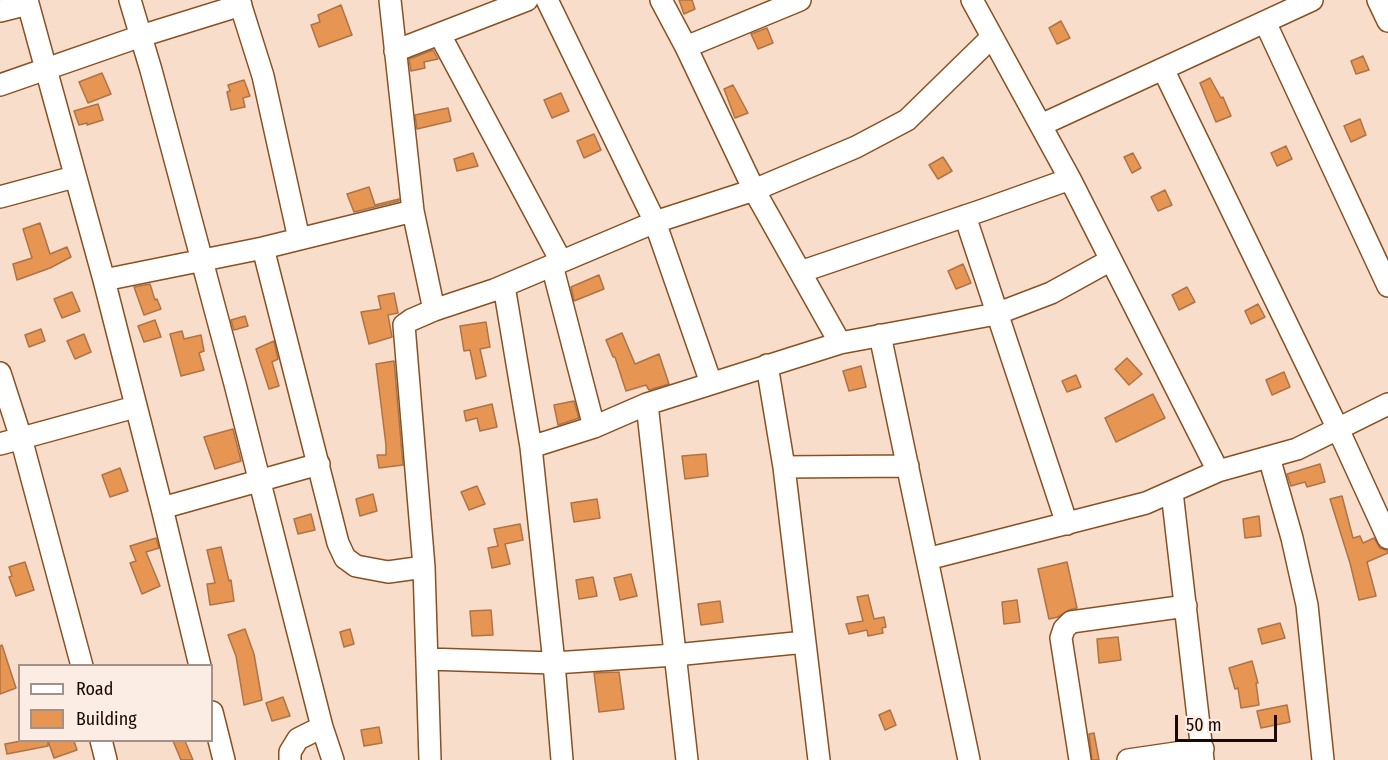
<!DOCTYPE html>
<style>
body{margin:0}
#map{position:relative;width:1388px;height:760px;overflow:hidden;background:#f8ddcb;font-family:"Fira Sans Condensed",sans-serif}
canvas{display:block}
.legend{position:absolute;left:18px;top:664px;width:195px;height:78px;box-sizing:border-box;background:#fbede4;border:2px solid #a29189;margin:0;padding:8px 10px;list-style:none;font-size:18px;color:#1d0800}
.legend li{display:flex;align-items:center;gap:12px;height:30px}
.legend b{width:30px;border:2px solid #a29189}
.scale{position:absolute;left:1175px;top:715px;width:102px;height:27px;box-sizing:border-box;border:3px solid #1d0800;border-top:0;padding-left:8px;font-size:18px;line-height:21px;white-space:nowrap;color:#1d0800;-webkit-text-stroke:4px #fbede4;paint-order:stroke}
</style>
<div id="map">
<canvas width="1388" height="760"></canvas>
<ul class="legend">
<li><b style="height:8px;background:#fff"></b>Road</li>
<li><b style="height:16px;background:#e79553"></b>Building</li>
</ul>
<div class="scale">50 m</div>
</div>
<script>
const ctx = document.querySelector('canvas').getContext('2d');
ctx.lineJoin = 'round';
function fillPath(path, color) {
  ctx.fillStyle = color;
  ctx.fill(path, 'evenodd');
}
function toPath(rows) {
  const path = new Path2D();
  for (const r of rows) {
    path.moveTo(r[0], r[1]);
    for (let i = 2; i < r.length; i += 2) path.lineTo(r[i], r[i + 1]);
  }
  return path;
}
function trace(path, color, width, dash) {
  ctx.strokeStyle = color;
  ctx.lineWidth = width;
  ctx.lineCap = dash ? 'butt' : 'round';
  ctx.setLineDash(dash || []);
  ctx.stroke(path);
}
const building = toPath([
 [679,0,692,0,695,9,684,14,679,0],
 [341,5,352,35,319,47,311,25,320,22,318,15,341,5],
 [1061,21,1070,38,1057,44,1049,28,1061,21],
 [767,28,773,43,758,49,751,34,767,28],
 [433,50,438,59,424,62,425,68,411,71,409,59,433,50],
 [1363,56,1369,70,1356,74,1351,61,1363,56],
 [102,73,111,94,88,103,79,82,102,73],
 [1210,78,1221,98,1223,97,1231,116,1216,122,1200,83,1210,78],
 [244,80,250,96,243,98,245,107,231,110,227,92,230,91,228,85,244,80],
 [733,85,748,113,735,118,724,89,733,85],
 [561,93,569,111,552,118,544,100,561,93],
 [98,104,103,120,87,125,87,123,79,125,74,111,98,104],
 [448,108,451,121,417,129,415,115,448,108],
 [1360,119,1366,135,1351,142,1344,126,1360,119],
 [594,134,601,150,584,158,577,141,594,134],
 [1286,146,1292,159,1277,166,1271,153,1286,146],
 [473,153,478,166,457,171,454,159,473,153],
 [1133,153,1141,168,1132,173,1124,157,1133,153],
 [943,157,952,171,938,179,929,165,943,157],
 [369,187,375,205,399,199,399,201,354,212,347,194,369,187],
 [1165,190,1172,205,1158,211,1151,197,1165,190],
 [40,223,50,254,67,247,71,257,50,268,17,280,13,264,32,258,23,229,40,223],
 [963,264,971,283,956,289,948,271,963,264],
 [599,275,604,289,574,301,571,287,599,275],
 [150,284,155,300,157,299,161,309,144,315,134,287,150,284],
 [1187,287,1195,302,1179,310,1172,295,1187,287],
 [72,292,80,311,62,318,54,299,72,292],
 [394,293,398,313,388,315,392,337,369,344,361,312,381,309,378,296,394,293],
 [1258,304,1265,317,1251,324,1245,311,1258,304],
 [245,316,248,326,234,330,231,320,245,316],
 [155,320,161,337,144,342,138,326,155,320],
 [486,322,490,347,480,349,486,376,476,379,470,350,464,351,460,326,486,322],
 [41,329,45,341,29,347,25,335,41,329],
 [182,331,184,339,201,335,204,351,199,353,204,370,181,376,170,334,182,331],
 [622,333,635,364,659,354,669,384,649,390,646,385,626,391,615,357,613,357,606,340,622,333],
 [84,334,91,352,75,359,67,341,84,334],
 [274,341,278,359,272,362,279,386,269,389,256,349,274,341],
 [1127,358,1142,374,1129,385,1115,369,1127,358],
 [394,361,403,465,379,468,377,455,386,455,386,445,376,364,394,361],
 [861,366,866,387,849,391,843,371,861,366],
 [1284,372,1290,387,1272,395,1266,380,1284,372],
 [1076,375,1081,387,1067,392,1062,381,1076,375],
 [1153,394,1165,418,1116,442,1105,418,1153,394],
 [574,401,579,418,558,425,554,405,574,401],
 [492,404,497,427,480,431,477,418,466,421,464,411,492,404],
 [233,429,241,461,215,469,204,437,233,429],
 [706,454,708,476,685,479,682,456,706,454],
 [1320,464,1325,482,1307,487,1305,482,1291,486,1287,474,1320,464],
 [120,468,128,491,110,497,102,475,120,468],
 [477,486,485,504,469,510,461,492,477,486],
 [373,494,377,511,360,516,356,499,373,494],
 [1342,496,1353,538,1360,536,1363,543,1374,538,1380,548,1388,551,1388,553,1367,562,1376,596,1359,600,1350,563,1330,499,1342,496],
 [597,499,600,518,574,522,571,503,597,499],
 [311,514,315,530,298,534,294,519,311,514],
 [1259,516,1261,536,1245,538,1243,519,1259,516],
 [520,524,523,540,505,544,510,564,492,568,488,548,498,546,494,529,520,524],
 [156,538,159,548,146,552,160,586,142,594,130,563,136,561,130,546,156,538],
 [221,547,229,581,231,580,234,601,210,605,207,584,215,583,207,550,221,547],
 [25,562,34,590,16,596,9,577,12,576,9,567,25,562],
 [1067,562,1077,608,1069,610,1058,617,1049,619,1038,569,1067,562],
 [631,574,637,596,620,600,614,578,631,574],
 [593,577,597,596,579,599,576,580,593,577],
 [868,595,874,619,884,617,886,627,882,628,883,633,868,636,867,630,849,634,846,624,863,621,857,597,868,595],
 [1017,600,1020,622,1004,624,1002,602,1017,600],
 [720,601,723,622,701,625,698,604,720,601],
 [491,610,493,635,472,636,470,611,491,610],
 [1280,623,1285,638,1262,644,1258,629,1280,623],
 [245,629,254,654,262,700,244,705,236,656,228,635,245,629],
 [350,629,354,644,344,647,340,632,350,629],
 [1118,637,1121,660,1099,663,1097,639,1118,637],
 [2,645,16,688,0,694,0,646,2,645],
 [1252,661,1258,683,1256,683,1259,705,1241,708,1238,688,1235,689,1229,668,1252,661],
 [619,672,624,709,599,712,594,673,619,672],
 [283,697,290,716,272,721,266,703,283,697],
 [1287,705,1290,722,1261,728,1257,711,1287,705],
 [890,710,896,725,885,730,879,715,890,710],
 [379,727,382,743,364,746,361,730,379,727],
 [1094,733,1099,760,1092,760,1089,734,1094,733],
 [21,741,48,741,48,746,7,754,5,744,21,741],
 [48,741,74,741,77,750,54,758,48,741],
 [173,741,185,741,193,760,181,760,173,741]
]);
fillPath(building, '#e79553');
trace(building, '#ae7346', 1.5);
const minor = toPath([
 [27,0,104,280,162,508,200,666],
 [130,0,151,70,235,384,322,727,333,760],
 [239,0,263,76,299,239],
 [390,0,413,211,434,310,411,320,404,325,424,567,430,760],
 [547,0,655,222,711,383],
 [661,0,686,47,754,190,840,343],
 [972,0,1070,179,1218,471],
 [1378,0,1388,21],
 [0,11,28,4],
 [1265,22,1388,286],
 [440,35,561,261],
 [686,47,800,0],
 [395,51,527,0],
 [1163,69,1338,429,1388,538],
 [0,85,141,36,241,5],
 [1041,125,1312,0],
 [0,197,74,177],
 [965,216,1067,524],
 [263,248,338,543,345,558,356,566,388,572,424,567],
 [552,265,594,427],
 [800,272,983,210,1070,179],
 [104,280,263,248,413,211],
 [504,286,531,447,554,663,562,760],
 [434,310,494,290,655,222,754,190,856,147,907,120,992,37],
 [880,335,969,760],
 [767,365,784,467,819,760],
 [0,373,21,438,82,666],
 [647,404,687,760],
 [0,444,135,407],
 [531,447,594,427,647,404,840,343,996,314,1051,293,1111,260],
 [1269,457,1292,538,1307,605,1323,760],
 [784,467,908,466],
 [1172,492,1203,760],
 [162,508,319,464],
 [927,559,1146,503,1218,471,1297,449,1388,404],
 [427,659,554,663,675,655,805,642],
 [212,712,224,760],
 [101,740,106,760],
 [290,760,290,752,298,739,322,727],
 [1080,760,1061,638,1064,629,1071,622,1186,606],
 [1128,760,1203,749]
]);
trace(minor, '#895122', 24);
trace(minor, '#fff', 21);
</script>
